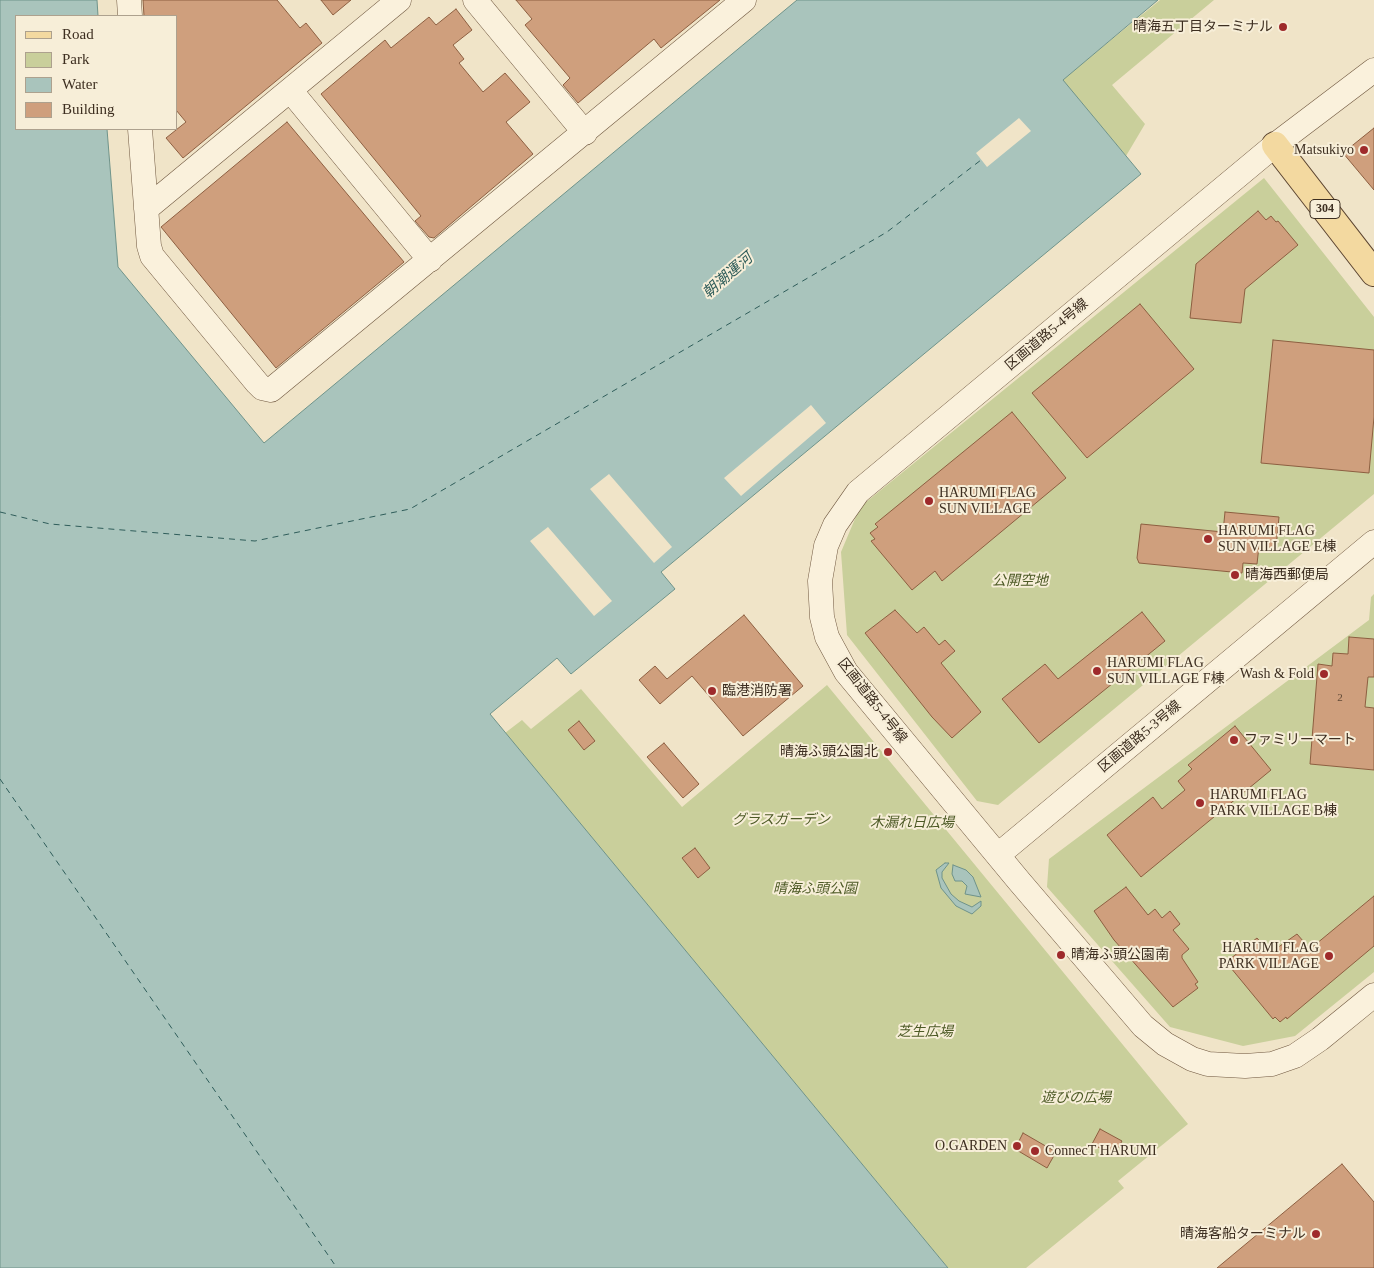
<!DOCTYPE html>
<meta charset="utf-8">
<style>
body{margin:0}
#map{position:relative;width:1374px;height:1268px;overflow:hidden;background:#f0e4c8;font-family:"Times New Roman",serif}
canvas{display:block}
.legend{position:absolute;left:15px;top:15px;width:162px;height:115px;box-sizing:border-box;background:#f7eed8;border:1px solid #ada18e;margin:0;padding:6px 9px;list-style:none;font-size:15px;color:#3d2e20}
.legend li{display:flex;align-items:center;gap:10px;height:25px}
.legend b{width:25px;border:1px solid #ada18e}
</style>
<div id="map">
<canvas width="1374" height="1268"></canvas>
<ul class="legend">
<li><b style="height:6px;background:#f3d9a0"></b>Road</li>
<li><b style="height:14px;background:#c9cf9b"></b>Park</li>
<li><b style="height:14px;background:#a9c4bc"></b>Water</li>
<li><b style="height:14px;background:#cf9f7d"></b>Building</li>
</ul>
</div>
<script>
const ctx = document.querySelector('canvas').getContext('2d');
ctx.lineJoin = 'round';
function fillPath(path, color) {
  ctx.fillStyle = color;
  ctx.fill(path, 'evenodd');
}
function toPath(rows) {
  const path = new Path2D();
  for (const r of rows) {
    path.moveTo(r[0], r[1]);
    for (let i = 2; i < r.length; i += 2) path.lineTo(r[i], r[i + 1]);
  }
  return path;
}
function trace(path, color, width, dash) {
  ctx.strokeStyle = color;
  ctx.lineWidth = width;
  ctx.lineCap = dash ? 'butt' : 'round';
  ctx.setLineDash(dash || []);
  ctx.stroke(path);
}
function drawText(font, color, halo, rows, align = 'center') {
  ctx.font = font + ' "Times New Roman","Noto Sans JP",serif';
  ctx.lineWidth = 4;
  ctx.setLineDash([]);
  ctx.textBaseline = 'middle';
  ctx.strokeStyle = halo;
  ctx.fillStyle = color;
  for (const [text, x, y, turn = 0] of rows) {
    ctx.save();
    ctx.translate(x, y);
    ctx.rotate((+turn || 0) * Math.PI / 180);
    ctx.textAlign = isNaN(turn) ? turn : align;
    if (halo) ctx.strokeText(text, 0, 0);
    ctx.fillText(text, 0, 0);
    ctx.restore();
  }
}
fillPath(toPath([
 [1160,0,1214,0,1112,85,1145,124,1126,156,1062,80],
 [1264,178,1374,317,1374,494,998,805,977,801,847,635,841,552,860,507],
 [1374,594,1374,972,1295,1036,1243,1046,1170,1027,1047,887,1049,859,1369,620,1371,597],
 [827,685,1188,1124,1118,1181,1124,1188,1026,1268,948,1268,505,733,522,720,531,729,581,689,682,807]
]), '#c9cf9b');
const water = toPath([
 [0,0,97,0,98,16,16,16,16,129,107,129,118,267,264,443,797,0,1158,0,1063,80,1141,174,661,572,675,589,571,674,557,658,490,714,948,1268,0,1268,0,0],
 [945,863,949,863,942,872,942,878,951,894,959,901,972,907,981,901,981,906,972,914,956,906,941,888,936,870,945,863],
 [953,865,966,870,973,877,981,897,965,894,967,886,962,881,955,881,952,874,953,865]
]);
fillPath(water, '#a9c4bc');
trace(water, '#6f938a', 1);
fillPath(toPath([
 [1019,118,1031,131,987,167,976,153],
 [811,405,826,423,741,496,724,478],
 [609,474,672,547,654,563,590,489],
 [548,527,612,601,594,616,530,541]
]), '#f0e4c8');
trace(toPath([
 [0,512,50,524,255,541,410,509,887,232,981,160],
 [0,779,337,1268]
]), '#2f5d5a', 1, [6, 5]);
const building = toPath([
 [143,0,277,0,300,28,306,23,322,43,183,158,166,138,186,122,176,110,176,16,144,16,143,0],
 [321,0,351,0,333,15,321,0],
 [516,0,720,0,661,48,654,39,578,103,563,85,570,78,525,25,532,19,516,0],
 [456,9,472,30,453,45,464,59,459,63,483,92,505,73,530,102,506,122,533,154,434,238,429,237,415,221,421,216,321,94,385,40,391,48,429,17,436,25,456,9],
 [287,122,404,262,276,368,161,227,287,122],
 [1374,128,1374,190,1343,153,1374,128],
 [1258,211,1266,220,1271,216,1276,222,1278,221,1298,245,1245,289,1241,323,1190,318,1196,264,1258,211],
 [1140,304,1194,369,1087,458,1032,393,1140,304],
 [1273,340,1374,350,1374,417,1369,473,1261,463,1273,340],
 [1012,412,1066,478,942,581,935,571,912,590,871,541,875,539,870,533,878,527,875,524,1012,412],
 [1225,512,1279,517,1276,548,1259,546,1257,564,1243,563,1242,573,1139,563,1137,558,1141,524,1223,532,1225,512],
 [895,610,917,633,924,627,939,645,945,640,955,651,941,663,981,712,952,738,932,717,865,633,895,610],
 [1142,612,1165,641,1039,743,1002,699,1045,664,1058,679,1142,612],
 [744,615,803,686,743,736,692,676,660,704,639,680,655,666,667,679,744,615],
 [1349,637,1374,639,1374,677,1368,677,1365,707,1374,708,1374,770,1310,764,1318,664,1332,666,1333,653,1348,654,1349,637],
 [579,721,595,741,584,750,568,730,579,721],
 [1235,726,1271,770,1141,877,1107,835,1153,797,1162,809,1185,790,1178,781,1192,769,1188,765,1235,726],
 [664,743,699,784,683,798,647,757,664,743],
 [695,848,710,868,698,878,682,858,695,848],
 [1126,887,1148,915,1155,909,1162,918,1170,911,1180,924,1173,930,1189,949,1182,955,1182,958,1198,982,1195,984,1198,988,1173,1007,1114,940,1094,911,1126,887],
 [1374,896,1374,946,1287,1019,1286,1017,1280,1022,1275,1017,1273,1019,1226,962,1257,938,1270,953,1297,934,1310,949,1374,896],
 [1100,1129,1122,1141,1114,1155,1092,1144,1100,1129],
 [1023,1133,1056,1152,1047,1168,1015,1149,1023,1133],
 [1342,1164,1374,1202,1374,1268,1217,1268,1342,1164]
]);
fillPath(building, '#cf9f7d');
trace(building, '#8d5f41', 1);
const secondary = toPath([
 [129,0,130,16],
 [475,0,585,133],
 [1374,70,1275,145,858,492,835,525,826,546,820,581,822,617,827,637,846,672,1019,881,1143,1026,1165,1044,1192,1059,1208,1064,1245,1066,1272,1064,1295,1056,1320,1039,1374,995],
 [290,90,430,260],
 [140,129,149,246,152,256,257,383,262,388,271,390,744,0],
 [146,209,399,0],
 [998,855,1374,542]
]);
const primary = toPath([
 [1275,145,1374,273]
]);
trace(secondary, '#6f573f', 25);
trace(primary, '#5b4430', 28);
trace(secondary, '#faf1dc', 24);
trace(primary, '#f3d9a0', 26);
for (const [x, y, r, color] of [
 [1283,27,5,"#9e2a2b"],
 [1364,150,5,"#9e2a2b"],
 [929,501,5,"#9e2a2b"],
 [1208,539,5,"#9e2a2b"],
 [1235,575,5,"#9e2a2b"],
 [1097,671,5,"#9e2a2b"],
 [1324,674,5,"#9e2a2b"],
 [712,691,5,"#9e2a2b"],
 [1234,740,5,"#9e2a2b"],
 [888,752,5,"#9e2a2b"],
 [1200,803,5,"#9e2a2b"],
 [1061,955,5,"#9e2a2b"],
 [1329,956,5,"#9e2a2b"],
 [1017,1146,5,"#9e2a2b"],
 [1035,1151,5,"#9e2a2b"],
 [1316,1234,5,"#9e2a2b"]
]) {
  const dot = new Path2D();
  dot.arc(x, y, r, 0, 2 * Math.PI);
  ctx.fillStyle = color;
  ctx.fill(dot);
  trace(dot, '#f7eed8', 2);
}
drawText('11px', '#624a37', null, [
 ["2",1340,698]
]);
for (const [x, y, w] of [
 [1325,209,30]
]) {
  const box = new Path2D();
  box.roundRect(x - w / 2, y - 9.5, w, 19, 4);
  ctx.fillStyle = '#f7eed8';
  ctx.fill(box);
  trace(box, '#3d2e20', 1);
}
drawText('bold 12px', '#3d2e20', null, [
 ["304",1325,209]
]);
drawText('14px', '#3d2e20', '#f7eed8', [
 ["晴海五丁目ターミナル",1273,27,"right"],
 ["Matsukiyo",1354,150,"right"],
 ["HARUMI FLAG",939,493],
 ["SUN VILLAGE",939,509],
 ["HARUMI FLAG",1218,531],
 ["SUN VILLAGE E棟",1218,547],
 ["晴海西郵便局",1245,575],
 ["HARUMI FLAG",1107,663],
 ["SUN VILLAGE F棟",1107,679],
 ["Wash & Fold",1314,674,"right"],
 ["臨港消防署",722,691],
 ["ファミリーマート",1244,740],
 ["晴海ふ頭公園北",878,752,"right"],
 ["HARUMI FLAG",1210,795],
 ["PARK VILLAGE B棟",1210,811],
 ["HARUMI FLAG",1319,948,"right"],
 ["PARK VILLAGE",1319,964,"right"],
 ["晴海ふ頭公園南",1071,955],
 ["O.GARDEN",1007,1146,"right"],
 ["ConnecT HARUMI",1045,1151],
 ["晴海客船ターミナル",1306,1234,"right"]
], 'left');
drawText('14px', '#3d2e20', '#f7eed8', [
 ["区画道路5-4号線",1047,335,-40],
 ["区画道路5-4号線",872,701,52],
 ["区画道路5-3号線",1140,737,-40]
]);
drawText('italic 14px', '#4d5a26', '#f7eed8', [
 ["公開空地",1020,581],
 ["グラスガーデン",781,820],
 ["木漏れ日広場",912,823],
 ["晴海ふ頭公園",815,889],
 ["芝生広場",925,1032],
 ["遊びの広場",1076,1098]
]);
drawText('italic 15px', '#2f5d5a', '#f7eed8', [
 ["朝潮運河",728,276,-41]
]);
</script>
